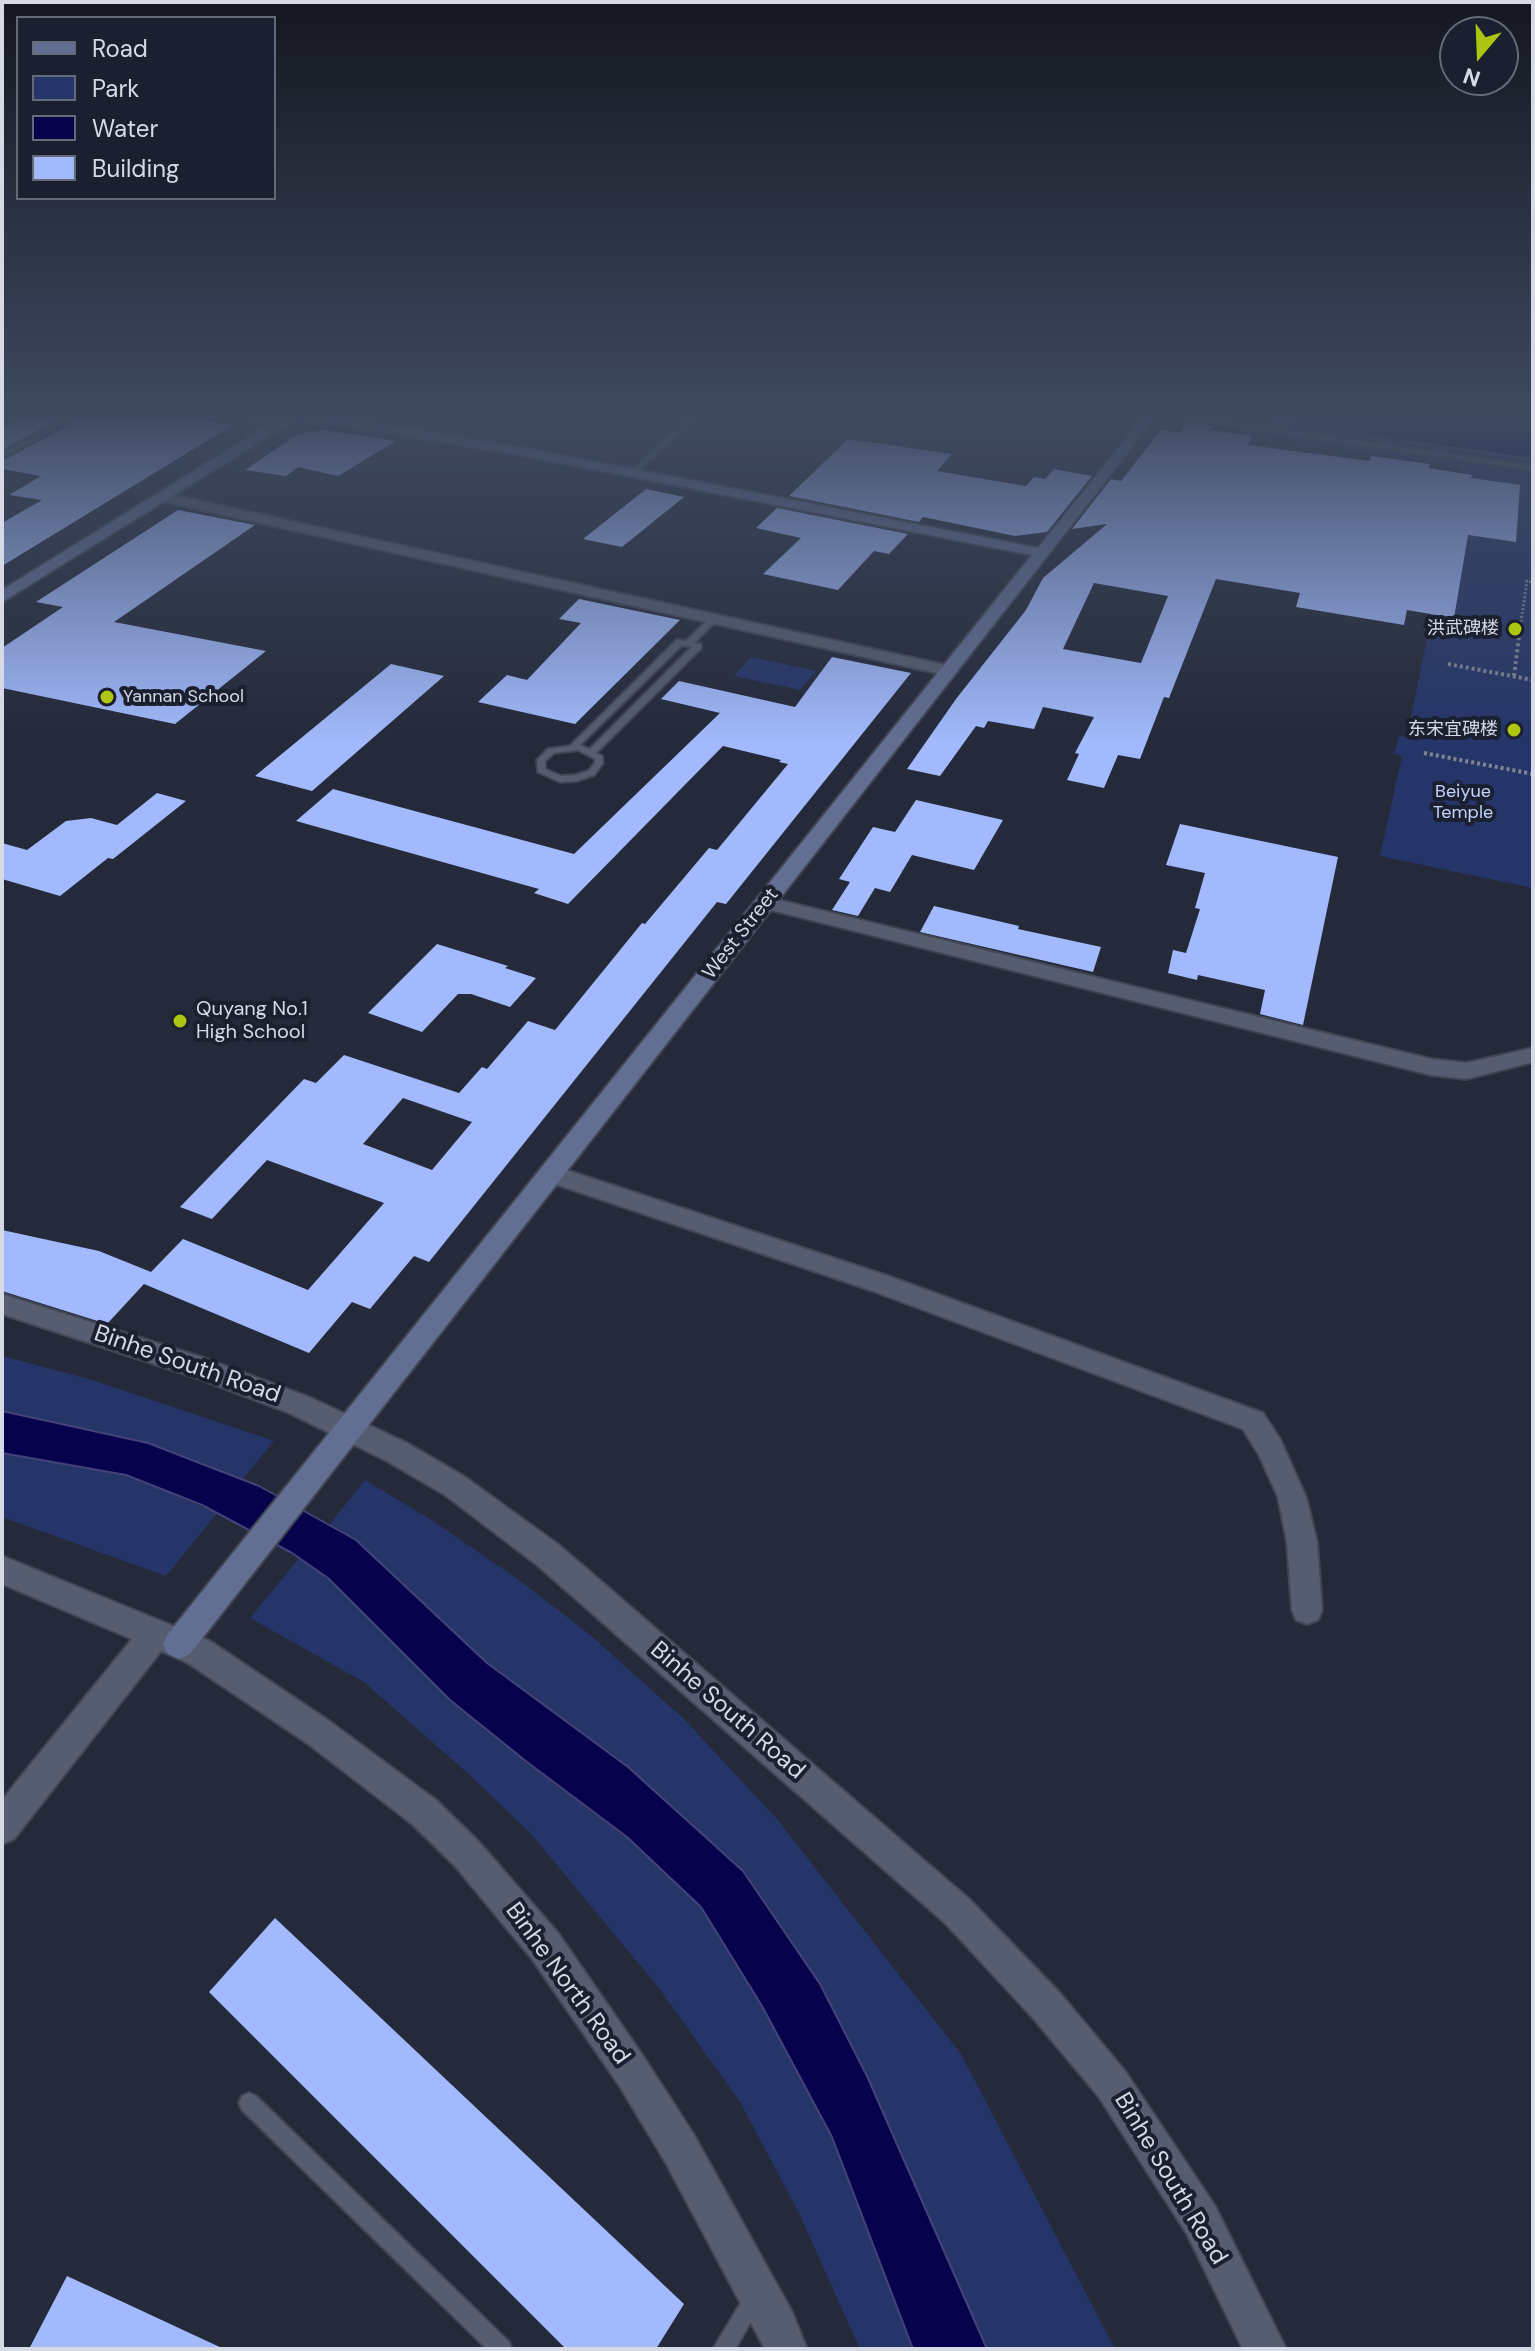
<!DOCTYPE html>
<meta charset="utf-8">
<style>
body{margin:0}
#map{position:relative;width:1535px;height:2351px;overflow:hidden;background:#242a3a;font-family:"DM Sans",sans-serif}
canvas{display:block}
.frame{position:absolute;inset:0;border:4px solid #d6dae5;pointer-events:none}
.legend{position:absolute;left:16px;top:16px;width:260px;height:184px;box-sizing:border-box;background:#1a202f;border:2px solid #656a78;margin:0;padding:10px 14px;list-style:none;font-size:24px;color:#d6dae5}
.legend li{display:flex;align-items:center;gap:16px;height:40px}
.legend b{width:40px;border:2px solid #656a78}
.north{position:absolute;left:1439px;top:16px;width:80px;height:80px;box-sizing:border-box;background:#1a202f;border:2px solid #656a78;border-radius:50%;rotate:199deg;font-size:22px;font-weight:700;line-height:32px;text-align:center;color:#d6dae5}
.north::after{content:'';display:block;margin:auto;width:28px;height:36px;background:#acc611;clip-path:polygon(50% 0,100% 100%,50% 72%,0 100%)}
</style>
<div id="map">
<canvas width="1535" height="2351"></canvas>
<div class="frame"></div>
<ul class="legend">
<li><b style="height:10px;background:#626f92"></b>Road</li>
<li><b style="height:22px;background:#263569"></b>Park</li>
<li><b style="height:22px;background:#06024b"></b>Water</li>
<li><b style="height:22px;background:#a2bafd"></b>Building</li>
</ul>
<div class="north">N</div>
</div>
<script>
const ctx = document.querySelector('canvas').getContext('2d');
ctx.lineJoin = 'round';
function fillPath(path, color) {
  ctx.fillStyle = color;
  ctx.fill(path, 'evenodd');
}
function toPath(rows) {
  const path = new Path2D();
  for (const r of rows) {
    path.moveTo(r[0], r[1]);
    for (let i = 2; i < r.length; i += 2) path.lineTo(r[i], r[i + 1]);
  }
  return path;
}
function trace(path, color, width, dash) {
  ctx.strokeStyle = color;
  ctx.lineWidth = width;
  ctx.lineCap = dash ? 'butt' : 'round';
  ctx.setLineDash(dash || []);
  ctx.stroke(path);
}
function drawText(font, color, halo, rows, align = 'center') {
  ctx.font = font + ' "DM Sans","Noto Sans SC",sans-serif';
  ctx.lineWidth = 8;
  ctx.setLineDash([]);
  ctx.textBaseline = 'middle';
  ctx.strokeStyle = halo;
  ctx.fillStyle = color;
  for (const [text, x, y, turn = 0] of rows) {
    ctx.save();
    ctx.translate(x, y);
    ctx.rotate((+turn || 0) * Math.PI / 180);
    ctx.textAlign = isNaN(turn) ? turn : align;
    if (halo) ctx.strokeText(text, 0, 0);
    ctx.fillText(text, 0, 0);
    ctx.restore();
  }
}
fillPath(toPath([
 [1273,414,1533,414,1533,888,1380,856,1402,756,1394,754,1399,736,1407,737,1462,467,1262,438],
 [751,657,816,671,800,690,734,676],
 [2,1356,89,1379,274,1441,242,1480,148,1443,2,1411],
 [2,1453,126,1475,217,1513,166,1576,2,1517],
 [365,1480,433,1521,519,1580,589,1634,683,1718,776,1818,961,2054,1115,2349,987,2349,867,2076,743,1871,628,1767,487,1663,356,1540,330,1524],
 [299,1558,328,1578,450,1700,527,1762,627,1837,701,1907,762,2006,832,2137,913,2349,860,2349,798,2211,740,2102,659,1988,532,1835,473,1778,364,1682,250,1618]
]), '#263569');
const water = toPath([
 [1289,414,1495,414,1518,418,1533,421,1533,459,1312,428,1291,420,1289,414],
 [2,1411,148,1443,259,1486,356,1540,487,1663,628,1767,743,1871,820,1984,867,2076,987,2349,913,2349,832,2137,762,2006,701,1907,627,1837,527,1762,450,1700,328,1578,292,1553,202,1505,126,1475,2,1453,2,1411]
]);
fillPath(water, '#06024b');
trace(water, '#444379', 2);
fillPath(toPath([
 [29,414,63,417,2,450,2,428],
 [90,414,160,414,233,425,2,566,2,523,42,500,9,495,41,476,2,469,2,461],
 [1186,422,1212,426,1210,430,1252,436,1248,445,1370,461,1371,456,1430,464,1429,468,1472,475,1471,478,1520,485,1516,542,1468,535,1454,618,1407,610,1404,625,1296,607,1300,593,1216,579,1169,698,1164,697,1140,759,1118,755,1104,788,1067,780,1079,754,1075,753,1094,717,1043,707,1034,729,988,721,984,728,976,726,940,776,907,769,956,699,1026,610,1043,578,1107,524,1072,529,1111,479,1121,481,1161,430,1181,433],
 [1094,583,1168,596,1141,663,1063,649],
 [323,430,396,441,338,476,298,467,286,476,245,470,298,434],
 [848,439,952,454,937,471,1026,486,1034,477,1045,479,1054,469,1092,476,1047,532,1015,536,923,517,919,522,789,496],
 [646,489,684,497,622,547,583,539],
 [777,508,908,534,889,554,874,551,838,590,763,574,801,538,756,528],
 [178,510,255,525,114,622,266,651,175,724,2,688,2,648,63,607,36,602],
 [579,599,680,620,575,724,478,702,507,675,527,680,581,623,559,619],
 [832,657,911,673,726,904,717,902,429,1262,414,1256,370,1309,352,1302,309,1353,144,1284,107,1324,2,1291,2,1230,99,1251,151,1272,183,1239,308,1290,384,1203,267,1160,212,1219,180,1207,304,1079,316,1083,344,1055,459,1093,482,1067,487,1069,528,1021,555,1030,642,923,645,924,709,848,717,850,788,764,779,762,781,760,723,746,568,904,534,893,539,889,296,821,333,789,574,854,720,713,661,699,679,681,795,707],
 [403,1098,472,1122,432,1170,363,1144],
 [391,664,444,676,312,791,255,776],
 [157,793,186,801,113,859,108,858,60,896,2,879,2,843,27,850,66,821,91,818,117,825],
 [916,800,1003,820,974,870,912,855,890,892,875,888,858,916,832,910,850,882,839,879,873,827,895,832],
 [1180,824,1338,857,1303,1025,1260,1014,1265,990,1198,975,1197,980,1168,973,1173,950,1186,953,1200,909,1195,908,1205,873,1166,865],
 [934,906,1019,926,1018,929,1101,947,1093,972,920,932],
 [437,944,508,966,505,968,536,978,510,1007,471,994,458,994,422,1032,368,1013],
 [275,1918,684,2304,656,2349,566,2349,209,1992],
 [67,2276,224,2349,29,2349]
]), '#a2bafd');
const lane = toPath([
 [75,414,82,414,2,458,2,453,75,414],
 [694,414,700,414,635,474,631,474,631,472,694,414],
 [1149,414,1164,414,1533,466,1533,470,1149,414],
 [712,616,719,618,694,643,701,644,701,648,596,753,602,756,603,763,594,775,577,781,560,782,538,772,537,760,548,749,570,746,677,640,686,641,712,616],
 [682,645,692,647,590,749,580,745,682,645],
 [578,750,595,759,595,763,588,771,576,775,561,776,545,769,545,761,554,753,578,750],
 [249,2093,256,2096,509,2342,512,2349,487,2349,242,2110,239,2103,242,2096,249,2093],
 [753,2291,760,2294,763,2301,735,2349,713,2349,746,2294,753,2291]
]);
const street = toPath([
 [162,493,950,666,958,671,950,676,157,500,157,494,162,493],
 [766,897,1431,1059,1466,1063,1533,1048,1533,1062,1466,1079,1431,1075,759,907,756,903,766,897],
 [551,1165,888,1276,1263,1413,1280,1439,1306,1497,1317,1542,1322,1610,1318,1620,1307,1624,1296,1620,1292,1610,1287,1542,1278,1497,1259,1455,1243,1429,870,1290,543,1180,539,1174,543,1168,551,1165],
 [2,1294,204,1358,309,1397,407,1443,465,1477,559,1545,969,1899,1059,1992,1125,2071,1215,2206,1286,2349,1243,2349,1187,2234,1099,2097,1033,2018,945,1923,537,1565,445,1495,387,1461,289,1413,197,1378,2,1314,2,1294],
 [2,1556,210,1641,329,1721,436,1800,479,1842,558,1933,645,2059,694,2135,792,2312,807,2349,765,2349,666,2163,619,2085,532,1959,455,1866,412,1824,307,1743,188,1663,161,1651,14,1839,2,1844,2,1800,132,1639,2,1584,2,1556]
]);
const secondary = toPath([
 [222,414,280,418,287,414,319,414,525,448,1038,548,1146,414,1158,414,190,1654,179,1659,168,1654,163,1644,168,1634,1032,555,525,456,298,418,2,602,2,590,270,424,222,414]
]);
trace(lane, '#414654', 4);
trace(street, '#414654', 4);
trace(secondary, '#414654', 4);
trace(toPath([
 [1521,622,1527,581,1533,582]
]), '#818693', 3, [2, 2]);
trace(toPath([
 [1448,664,1533,680],
 [1514,676,1519,637],
 [1424,753,1533,774]
]), '#818693', 4, [3, 3]);
fillPath(lane, '#565d70');
fillPath(street, '#565d70');
fillPath(secondary, '#626f92');
const sky = ctx.createLinearGradient(0, 0, 0, 743);
sky.addColorStop(0, '#141720');
sky.addColorStop(0.56, '#3f4a60');
sky.addColorStop(1, '#3f4a6000');
ctx.fillStyle = sky;
ctx.fillRect(0, 0, 1535, 743);
for (const [x, y, r, color] of [
 [1515,629,8,"#acc611"],
 [107,697,8,"#acc611"],
 [1514,730,8,"#acc611"],
 [180,1021,8,"#acc611"]
]) {
  const dot = new Path2D();
  dot.arc(x, y, r, 0, 2 * Math.PI);
  ctx.fillStyle = color;
  ctx.fill(dot);
  trace(dot, '#1a202f', 3);
}
drawText('18px', '#d6dae5', '#1a202f', [
 ["洪武碑楼",1499,629],
 ["Yannan School",123,697,"left"],
 ["东宋宜碑楼",1498,730]
], 'right');
drawText('18px', '#c4d4fe', '#1a202f', [
 ["Beiyue",1463,792],
 ["Temple",1463,813]
]);
drawText('20px', '#d6dae5', '#1a202f', [
 ["West Street",741,934,-52]
]);
drawText('20px', '#d6dae5', '#1a202f', [
 ["Quyang No.1",196,1010],
 ["High School",196,1033]
], 'left');
drawText('24px', '#d6dae5', '#1a202f', [
 ["Binhe South Road",187,1365,19],
 ["Binhe South Road",727,1711,41],
 ["Binhe North Road",567,1984,54],
 ["Binhe South Road",1170,2179,59]
]);
</script>
